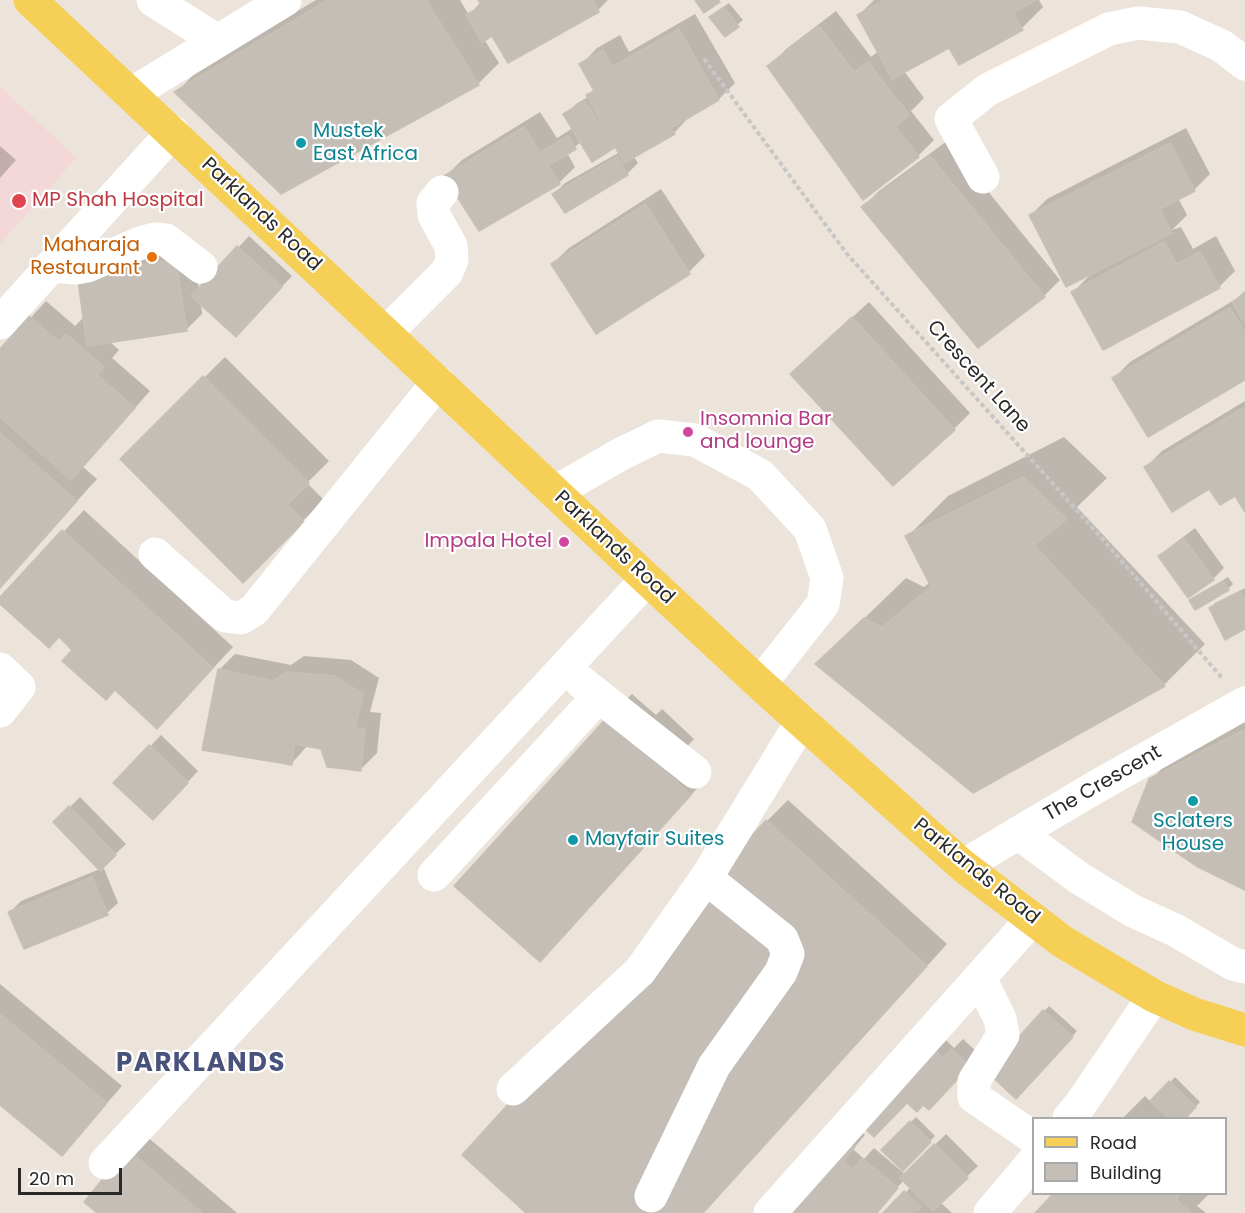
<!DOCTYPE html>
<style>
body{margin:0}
#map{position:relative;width:1245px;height:1213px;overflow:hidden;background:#ece4da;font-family:Poppins,sans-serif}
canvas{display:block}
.legend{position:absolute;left:1032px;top:1117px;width:195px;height:78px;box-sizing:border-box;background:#fff;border:2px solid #a9a9a9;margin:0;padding:8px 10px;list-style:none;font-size:18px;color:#292929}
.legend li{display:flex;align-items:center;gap:12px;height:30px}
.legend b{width:30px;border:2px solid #a9a9a9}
.scale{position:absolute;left:18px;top:1168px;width:104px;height:27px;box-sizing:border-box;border:3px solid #292929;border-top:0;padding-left:8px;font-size:18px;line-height:21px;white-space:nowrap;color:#292929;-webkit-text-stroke:4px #fff;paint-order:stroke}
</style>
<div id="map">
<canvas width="1245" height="1213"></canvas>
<ul class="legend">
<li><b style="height:8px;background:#f5cf56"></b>Road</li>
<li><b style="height:16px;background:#c4beb7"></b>Building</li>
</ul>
<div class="scale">20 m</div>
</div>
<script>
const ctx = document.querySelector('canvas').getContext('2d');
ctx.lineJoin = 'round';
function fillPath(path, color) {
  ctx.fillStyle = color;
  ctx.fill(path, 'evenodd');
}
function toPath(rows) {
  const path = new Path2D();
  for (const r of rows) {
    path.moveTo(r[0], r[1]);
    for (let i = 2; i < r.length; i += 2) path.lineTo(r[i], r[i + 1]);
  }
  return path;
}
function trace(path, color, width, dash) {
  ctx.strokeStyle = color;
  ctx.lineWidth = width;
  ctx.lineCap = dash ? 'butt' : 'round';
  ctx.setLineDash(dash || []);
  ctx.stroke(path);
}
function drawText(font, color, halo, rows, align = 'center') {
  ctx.font = font + ' Poppins,sans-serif';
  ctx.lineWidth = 4.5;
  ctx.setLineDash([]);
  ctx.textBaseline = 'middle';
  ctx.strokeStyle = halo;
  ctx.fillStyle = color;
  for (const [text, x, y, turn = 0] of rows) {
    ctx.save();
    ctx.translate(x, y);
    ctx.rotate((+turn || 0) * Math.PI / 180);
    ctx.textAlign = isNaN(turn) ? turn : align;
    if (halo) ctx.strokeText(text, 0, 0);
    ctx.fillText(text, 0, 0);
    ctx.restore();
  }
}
fillPath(toPath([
 [0,86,76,158,0,244]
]), '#f3d7d9');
fillPath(toPath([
 [316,0,460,0,469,15,481,2,480,0,608,0,598,10,509,61,493,34,484,39,499,63,478,84,177,92,197,71],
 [874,0,1039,0,1043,7,1022,28,949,46,904,71,924,98,911,111,934,140,918,156,769,67,785,50,836,11,871,57,879,51,858,16],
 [729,3,743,20,725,35,716,12],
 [695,14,735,83,719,99,690,116,674,133,633,156,638,163,627,174,554,194,565,183,620,152,616,144,613,147,581,142,567,153,575,167,559,183,446,176,462,160,540,112,557,138,573,128,565,115,576,104,588,97,594,89,581,65,597,48,620,35,629,52],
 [1186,128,1210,174,1194,190,1178,198,1187,215,1172,230,1181,227,1193,249,1216,236,1235,271,1219,287,1073,292,1092,273,1031,215,1047,199],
 [947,141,1060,280,1044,296,863,207,879,191],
 [0,146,16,160,0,178],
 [661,189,705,256,689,272,552,264,569,248],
 [249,236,292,276,247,324,201,302,202,314,186,330,109,341,119,350,112,358,150,391,83,467,97,479,0,586,0,351,46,301,75,326,83,318,85,321,78,275,192,244,199,290],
 [1245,291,1245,379,1114,378,1130,362,1236,299],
 [869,302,970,413,954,429,808,358],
 [225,357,329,461,307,483,324,500,243,580,122,459],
 [1245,401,1245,509,1236,494,1146,467,1162,451],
 [1064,437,1107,478,1077,507,1205,644,1164,685,973,792,817,664,906,578,924,587,930,582,907,537,948,496],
 [84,510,233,647,178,706,115,689,60,636,0,602,0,599],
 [1195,528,1224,568,1213,579,1160,557,1171,546],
 [1228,577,1233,584,1228,589,1191,601],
 [1245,588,1245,627,1210,609,1215,603],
 [235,654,291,665,304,656,351,660,379,678,370,712,381,713,377,753,361,769,322,748,308,745,292,763,219,670],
 [632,694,656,715,662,709,694,739,685,749,711,773,561,939,611,715],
 [1245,719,1245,888,1151,780,1172,758],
 [161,735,198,771,164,808,115,783],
 [80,797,126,844,103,866,118,903,107,913,10,912,21,901,100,869,55,822],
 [788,800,947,944,703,1213,529,1213,767,821],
 [0,984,122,1086,62,1154,0,1103],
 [1049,1006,1077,1031,1016,1097,989,1072],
 [963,1039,980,1055,923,1103,907,1101,864,1125,946,1040,954,1048],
 [1175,1077,1200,1102,1184,1118,1123,1118,1145,1096,1151,1102],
 [916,1117,935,1136,903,1169,883,1150],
 [859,1130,865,1135,853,1149,864,1159,874,1148,905,1174,946,1134,978,1166,940,1202,952,1213,886,1213,911,1187,904,1180,875,1213,795,1213],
 [144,1134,237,1213,99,1213],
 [1055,1194,1209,1194,1197,1206,1206,1213,1037,1213]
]), '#0003');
const building = toPath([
 [328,0,426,0,479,85,281,194,174,92,328,0],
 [478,0,592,0,599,12,508,63,492,36,482,43,466,15,482,6,478,0],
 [695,0,718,0,720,2,704,13,695,0],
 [884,0,1036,0,1013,13,1023,30,959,65,949,48,892,79,857,15,884,0],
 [724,7,739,27,725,37,709,17,724,7],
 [819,26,854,72,868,62,909,115,895,126,919,157,863,200,767,66,819,26],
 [679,29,719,100,671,128,675,134,624,163,586,95,594,91,579,64,603,50,612,67,679,29],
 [585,101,614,148,592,162,563,114,585,101],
 [524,127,540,153,568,136,576,149,548,166,560,184,479,231,444,176,524,127],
 [1170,143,1195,191,1160,209,1172,233,1066,287,1029,215,1170,143],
 [930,156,1045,297,978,348,861,207,930,156],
 [617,157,628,175,565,213,552,194,617,157],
 [645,204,690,274,596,334,551,264,645,204],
 [1164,242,1177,264,1200,252,1220,288,1103,350,1071,292,1164,242],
 [237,246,282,287,236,337,191,296,237,246],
 [176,260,187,331,87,346,77,274,176,260],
 [1245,294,1245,324,1232,302,1245,294],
 [1230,308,1245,333,1245,380,1148,437,1112,378,1230,308],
 [29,316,59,342,66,334,104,367,97,375,135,408,71,480,0,417,0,349,29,316],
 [852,317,955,430,893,486,790,374,852,317],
 [203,376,309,483,287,505,304,522,243,583,120,459,203,376],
 [185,461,200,474,185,491,170,478,185,461],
 [239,505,256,521,247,531,229,515,239,505],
 [1245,407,1245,512,1235,496,1220,505,1209,489,1172,512,1144,467,1245,407],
 [0,433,77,501,0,588,0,433],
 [185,461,200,474,185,491,170,478,185,461],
 [1023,477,1067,519,1034,545,1165,686,973,793,815,664,864,618,882,627,931,587,905,536,1023,477],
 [239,505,256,521,247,531,229,515,239,505],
 [62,530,213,668,157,729,115,690,106,700,62,661,72,650,59,637,49,648,0,604,0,597,62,530],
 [1184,538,1214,580,1188,598,1158,556,1184,538],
 [1223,581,1229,590,1195,610,1189,600,1223,581],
 [1241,591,1245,599,1245,629,1225,640,1209,608,1241,591],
 [218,669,273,681,287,672,334,676,363,694,355,728,365,729,361,771,327,767,321,749,294,744,292,765,202,750,218,669],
 [610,714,674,760,665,771,691,795,540,962,454,886,610,714],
 [1245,729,1245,890,1196,866,1132,822,1149,779,1245,729],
 [149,745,188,783,153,820,113,783,149,745],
 [69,806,116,855,100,871,53,822,69,806],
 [766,820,927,966,703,1213,526,1213,462,1155,766,820],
 [92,877,108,915,24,949,8,912,92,877],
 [1043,1010,1073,1037,1016,1099,987,1072,1043,1010],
 [0,1014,107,1103,62,1156,0,1105,0,1014],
 [951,1049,970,1066,929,1110,923,1105,917,1112,907,1103,874,1137,862,1126,934,1050,943,1058,951,1049],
 [1169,1081,1196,1107,1186,1118,1168,1118,1150,1101,1169,1081],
 [910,1121,931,1142,903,1171,881,1150,910,1121],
 [847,1140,855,1147,843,1161,853,1169,862,1158,898,1188,877,1213,849,1213,811,1181,847,1140],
 [934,1144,968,1178,933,1211,900,1178,934,1144],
 [127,1149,202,1213,97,1213,84,1202,127,1149],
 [810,1180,848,1213,793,1213,786,1207,810,1180],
 [904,1191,921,1207,917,1212,918,1213,883,1213,904,1191],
 [1053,1194,1181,1194,1176,1199,1191,1213,1035,1213,1053,1194]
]);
fillPath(building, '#c4beb7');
trace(building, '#c7c0b4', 1.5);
trace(toPath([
 [704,59,847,254,1107,544,1222,678]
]), '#c7c7c7', 4, [4.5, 3]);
trace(toPath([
 [153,0,216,40],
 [131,94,285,0],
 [983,177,951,119,987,90,1109,29,1138,23,1180,27,1222,46,1245,64],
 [51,266,76,268,87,266,143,242,155,239,166,240,201,267],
 [0,323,173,132],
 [386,333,447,272,452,260,451,246,434,215,433,203,442,192],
 [555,492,621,454,658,436,695,440,760,475,810,529,827,578,823,604,760,684],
 [155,554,225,616,241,618,254,610,438,382],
 [0,669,19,687,0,711],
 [581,682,695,772],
 [1018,833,1079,878,1133,911,1175,930,1233,964,1245,967],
 [963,866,1094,788,1245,703],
 [434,875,599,696],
 [980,978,1000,1019,1003,1035,974,1081,974,1097,1034,1138],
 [513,1089,640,971,706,878,802,721],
 [1069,1118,1080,1105,1154,996],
 [105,1163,647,579],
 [651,1196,714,1066,781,972,788,954,782,939,706,878],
 [770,1213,1032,919],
 [990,1213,1034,1161]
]), '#fff', 33);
trace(toPath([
 [30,0,647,579,760,684,963,866,1063,942,1154,996,1194,1014,1245,1030]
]), '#f5cf56', 33);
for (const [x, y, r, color] of [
 [301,143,6,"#0f9aa8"],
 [19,201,8,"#e0444e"],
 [152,257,6,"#e8710a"],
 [688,432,6,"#d1479c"],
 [564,542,6,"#d1479c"],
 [1193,801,6,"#0f9aa8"],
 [573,840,6,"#0f9aa8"]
]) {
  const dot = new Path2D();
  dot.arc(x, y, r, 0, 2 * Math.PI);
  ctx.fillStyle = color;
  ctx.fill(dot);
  trace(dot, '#fff', 2);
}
drawText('20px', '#0d838f', '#fff', [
 ["Mustek",313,132],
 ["East Africa",313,155],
 ["Sclaters",1193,822,"center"],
 ["House",1193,845,"center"],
 ["Mayfair Suites",585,840]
], 'left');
drawText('20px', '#be3a42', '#fff', [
 ["MP Shah Hospital",32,201]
], 'left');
drawText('20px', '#292929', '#fff', [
 ["Parklands Road",261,215,43],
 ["Crescent Lane",978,377,48],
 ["Parklands Road",614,548,43],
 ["The Crescent",1103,784,-30],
 ["Parklands Road",976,872,39]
]);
drawText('20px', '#c56008', '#fff', [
 ["Maharaja",140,246],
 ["Restaurant",140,269]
], 'right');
drawText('20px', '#b23c85', '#fff', [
 ["Insomnia Bar",700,420],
 ["and lounge",700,443],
 ["Impala Hotel",552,542,"right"]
], 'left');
ctx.letterSpacing = '1.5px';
drawText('bold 26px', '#48527b', '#fff', [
 ["PARKLANDS",201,1064]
]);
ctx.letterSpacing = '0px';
</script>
